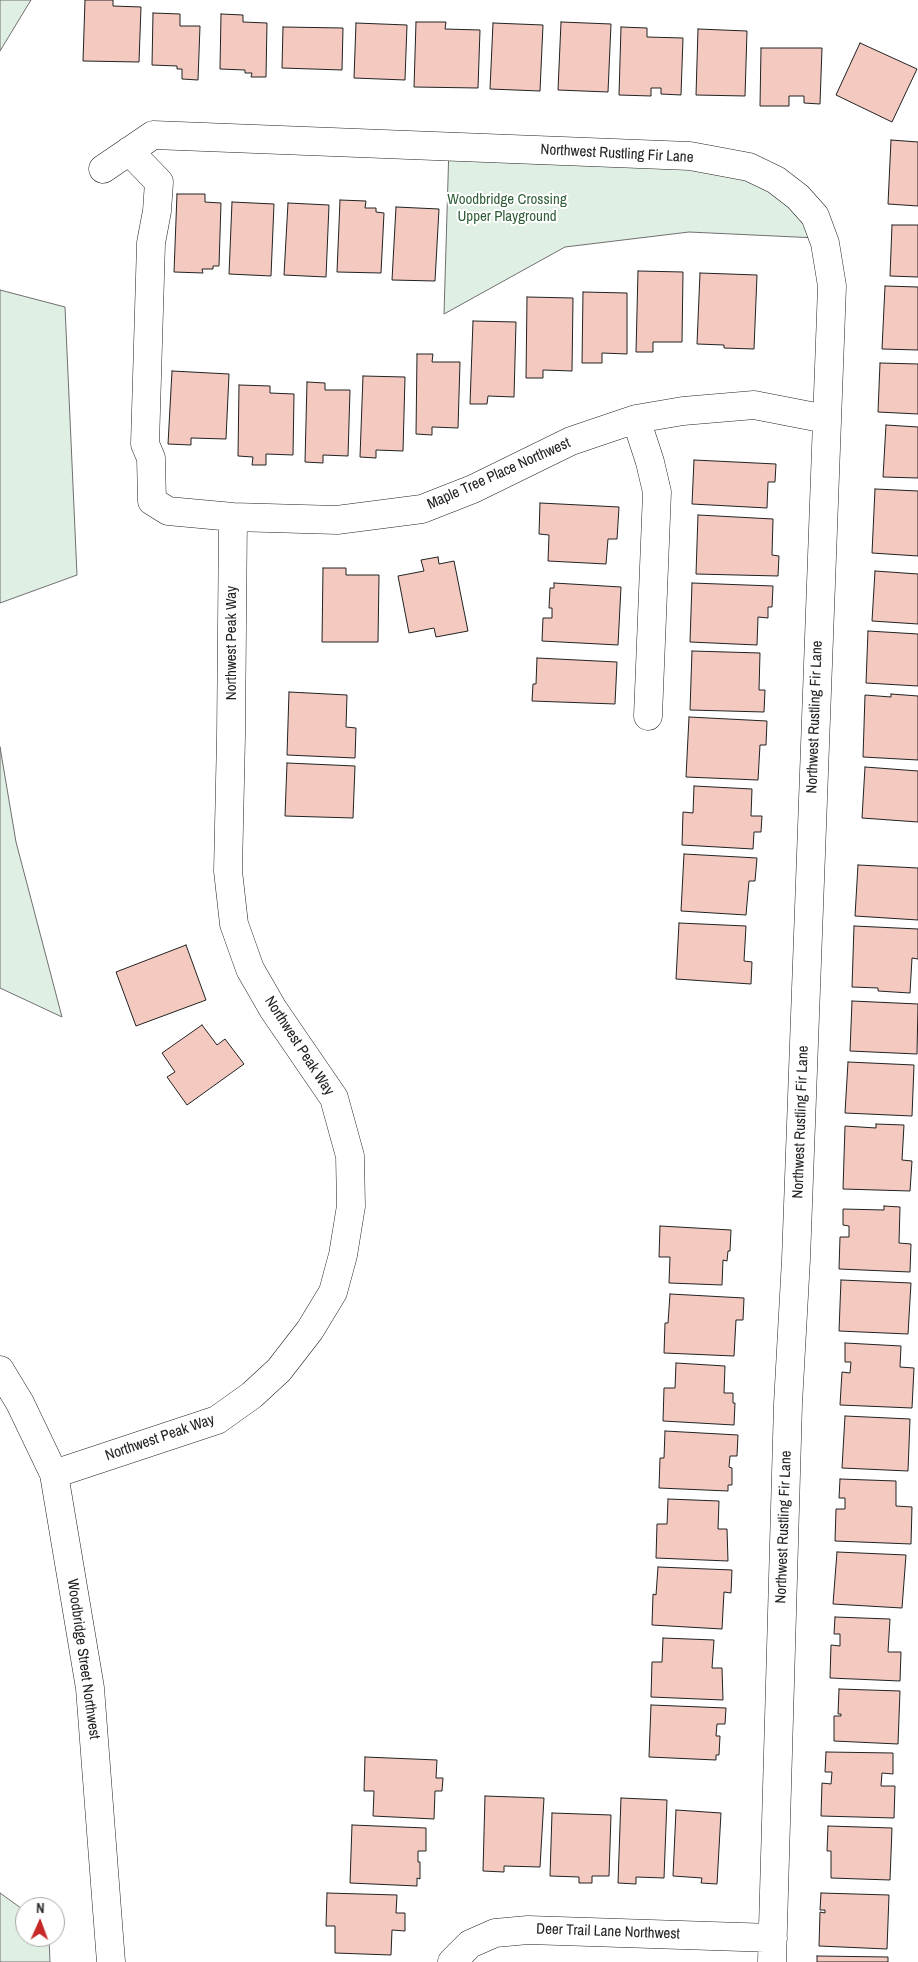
<!DOCTYPE html>
<style>
body{margin:0}
#map{position:relative;width:918px;height:1962px;overflow:hidden;background:#fff;font-family:"Archivo Narrow",sans-serif}
canvas{display:block}
.north{position:absolute;left:15px;top:1897px;width:50px;height:50px;box-sizing:border-box;background:#fff;border:1px solid #a7a7a7;border-radius:50%;rotate:2deg;font-size:14px;font-weight:700;line-height:20px;text-align:center;color:#222}
.north::after{content:'';display:block;margin:auto;width:18px;height:22px;background:#c62828;clip-path:polygon(50% 0,100% 100%,50% 72%,0 100%)}
</style>
<div id="map">
<canvas width="918" height="1962"></canvas>
<div class="north">N</div>
</div>
<script>
const ctx = document.querySelector('canvas').getContext('2d');
ctx.lineJoin = 'round';
function fillPath(path, color) {
  ctx.fillStyle = color;
  ctx.fill(path, 'evenodd');
}
function toPath(rows) {
  const path = new Path2D();
  for (const r of rows) {
    path.moveTo(r[0], r[1]);
    for (let i = 2; i < r.length; i += 2) path.lineTo(r[i], r[i + 1]);
  }
  return path;
}
function trace(path, color, width, dash) {
  ctx.strokeStyle = color;
  ctx.lineWidth = width;
  ctx.lineCap = dash ? 'butt' : 'round';
  ctx.setLineDash(dash || []);
  ctx.stroke(path);
}
function drawText(font, color, halo, rows, align = 'center') {
  ctx.font = font + ' "Archivo Narrow",sans-serif';
  ctx.lineWidth = 4;
  ctx.setLineDash([]);
  ctx.textBaseline = 'middle';
  ctx.strokeStyle = halo;
  ctx.fillStyle = color;
  for (const [text, x, y, turn = 0] of rows) {
    ctx.save();
    ctx.translate(x, y);
    ctx.rotate((+turn || 0) * Math.PI / 180);
    ctx.textAlign = isNaN(turn) ? turn : align;
    if (halo) ctx.strokeText(text, 0, 0);
    ctx.fillText(text, 0, 0);
    ctx.restore();
  }
}
const green = toPath([
 [0,0,31,0,0,51,0,0],
 [449,146,690,156,776,180,817,238,689,232,565,247,444,314,449,146],
 [0,290,65,307,77,575,0,603,0,290],
 [0,747,16,842,62,1017,0,988,0,747],
 [0,1893,25,1911,25,1937,49,1937,50,1962,0,1962,0,1893]
]);
fillPath(green, '#e0efe3');
trace(green, '#6f6f6f', 1);
const building = toPath([
 [85,0,113,0,113,6,141,7,139,62,83,61,85,0],
 [153,13,180,14,180,26,200,26,198,80,182,79,182,69,177,69,177,66,152,65,153,13],
 [221,14,243,15,243,22,267,23,266,77,251,77,252,73,245,73,245,70,220,69,221,14],
 [416,22,446,22,445,29,480,30,478,88,414,87,416,22],
 [561,22,611,24,608,92,558,90,561,22],
 [356,23,407,25,405,80,354,78,356,23],
 [493,23,543,25,540,91,490,89,493,23],
 [283,27,343,28,342,70,282,68,283,27],
 [621,27,647,28,647,37,683,38,681,95,661,94,661,88,651,88,651,96,619,95,621,27],
 [698,29,747,31,745,96,696,95,698,29],
 [860,43,917,69,892,122,836,95,860,43],
 [761,48,822,48,820,104,804,103,804,96,789,96,789,106,760,106,761,48],
 [891,140,918,142,918,206,888,204,891,140],
 [177,194,205,194,205,202,221,203,219,266,213,266,213,269,202,269,203,273,174,272,177,194],
 [340,200,366,201,365,208,376,208,376,212,384,213,381,273,337,272,340,200],
 [232,202,274,204,271,276,229,274,232,202],
 [288,203,329,205,326,277,284,275,288,203],
 [396,207,439,209,435,281,392,280,396,207],
 [892,225,918,225,918,277,890,276,892,225],
 [638,271,683,272,682,342,653,342,653,352,636,352,638,271],
 [700,273,757,275,754,349,724,348,724,345,697,344,700,273],
 [885,286,918,287,918,350,882,349,885,286],
 [583,292,627,293,627,354,602,353,602,363,582,363,583,292],
 [527,297,573,298,572,371,543,370,543,378,526,378,527,297],
 [473,321,516,322,514,397,488,396,487,404,470,404,473,321],
 [417,354,433,354,432,362,460,362,458,428,432,427,432,435,416,434,417,354],
 [880,363,918,364,918,414,878,412,880,363],
 [172,371,229,374,226,439,191,438,191,445,168,444,172,371],
 [363,376,405,377,403,451,376,450,376,458,360,457,363,376],
 [307,382,325,383,325,390,350,390,348,456,323,455,323,463,305,462,307,382],
 [239,385,270,386,270,393,294,394,293,455,266,454,266,465,252,465,253,457,238,456,239,385],
 [886,425,918,427,918,478,883,477,886,425],
 [694,460,776,464,775,482,768,482,767,508,692,504,694,460],
 [875,489,918,491,918,556,872,553,875,489],
 [540,503,619,507,617,539,608,539,606,564,548,561,549,535,539,534,540,503],
 [698,515,773,519,772,555,779,556,778,576,696,574,698,515],
 [438,557,439,564,454,561,468,631,436,637,434,628,409,633,398,576,424,571,421,560,438,557],
 [323,568,346,568,346,575,379,575,378,642,322,642,323,568],
 [875,571,918,574,918,624,872,621,875,571],
 [554,583,621,587,618,645,542,641,543,618,552,618,552,608,549,608,550,588,554,588,554,583],
 [692,583,773,586,772,607,768,607,768,618,758,617,757,645,690,642,692,583],
 [868,631,918,634,918,686,866,683,868,631],
 [692,651,760,653,759,690,765,690,764,712,690,710,692,651],
 [537,658,617,662,615,704,532,701,533,684,536,684,537,658],
 [289,692,347,695,346,727,356,728,355,758,287,755,289,692],
 [891,694,918,696,918,760,863,757,865,695,891,697,891,694],
 [689,717,767,721,766,745,760,745,758,780,686,777,689,717],
 [287,763,355,766,353,818,285,816,287,763],
 [865,767,918,771,918,822,862,818,865,767],
 [694,786,752,789,751,816,762,816,761,832,754,832,753,849,682,845,683,812,693,813,694,786],
 [684,854,757,858,755,881,749,881,746,915,681,911,684,854],
 [858,865,918,868,918,920,855,916,858,865],
 [679,923,746,926,744,961,752,962,751,984,676,979,679,923],
 [854,926,918,929,918,959,912,958,910,993,878,991,878,988,852,987,854,926],
 [186,945,206,1000,136,1026,116,972,186,945],
 [852,1001,918,1004,917,1054,850,1051,852,1001],
 [202,1025,217,1045,225,1039,244,1064,187,1105,167,1077,175,1072,162,1053,202,1025],
 [848,1062,914,1065,912,1116,845,1113,848,1062],
 [876,1124,904,1125,902,1160,912,1161,910,1191,843,1189,845,1126,876,1128,876,1124],
 [884,1206,900,1207,899,1243,911,1244,910,1272,839,1269,840,1237,849,1237,849,1226,843,1225,843,1209,884,1210,884,1206],
 [660,1226,731,1230,730,1251,728,1251,727,1261,723,1260,722,1285,669,1283,670,1257,659,1257,660,1226],
 [841,1280,911,1283,908,1334,839,1331,841,1280],
 [670,1294,744,1298,743,1320,736,1320,734,1356,664,1353,665,1323,668,1323,670,1294],
 [845,1343,901,1346,900,1367,914,1368,912,1408,840,1405,842,1372,850,1373,851,1362,845,1362,845,1343],
 [676,1363,725,1366,724,1393,733,1393,733,1403,735,1403,734,1425,663,1421,664,1388,675,1388,676,1363],
 [845,1416,910,1419,908,1471,842,1468,845,1416],
 [665,1431,738,1435,737,1456,730,1456,729,1467,732,1468,732,1485,728,1485,728,1491,659,1488,660,1458,664,1458,665,1431],
 [840,1479,896,1481,896,1506,912,1507,911,1544,835,1541,836,1509,845,1509,845,1498,839,1498,840,1479],
 [668,1499,719,1501,718,1529,727,1529,728,1561,656,1558,657,1524,667,1524,668,1499],
 [837,1552,906,1555,902,1608,833,1604,837,1552],
 [658,1567,732,1570,731,1593,724,1592,722,1629,652,1625,653,1594,656,1595,658,1567],
 [835,1617,890,1619,888,1652,901,1652,900,1681,830,1678,831,1645,840,1646,840,1634,834,1634,835,1617],
 [663,1638,714,1640,712,1668,722,1668,723,1700,651,1697,652,1662,662,1662,663,1638],
 [839,1689,900,1691,898,1744,834,1741,834,1716,841,1716,841,1714,838,1714,839,1689],
 [651,1705,726,1708,725,1724,717,1724,716,1736,720,1736,719,1755,716,1755,716,1760,649,1757,651,1705],
 [826,1752,893,1753,893,1774,882,1773,881,1786,895,1786,894,1818,821,1816,822,1783,831,1784,832,1772,825,1772,826,1752],
 [365,1757,437,1760,436,1778,443,1778,442,1791,435,1791,434,1819,373,1816,374,1791,364,1791,365,1757],
 [485,1796,544,1798,540,1867,504,1866,504,1872,483,1871,485,1796],
 [621,1798,667,1800,664,1878,636,1877,636,1884,618,1883,621,1798],
 [676,1810,721,1813,717,1884,701,1883,702,1878,673,1876,676,1810],
 [552,1813,611,1815,609,1876,592,1876,592,1883,579,1883,579,1877,550,1876,552,1813],
 [352,1825,426,1828,426,1851,418,1851,418,1862,420,1862,420,1879,417,1878,417,1886,350,1883,352,1825],
 [828,1826,892,1828,890,1880,831,1878,831,1851,827,1851,828,1826],
 [327,1893,397,1895,396,1913,405,1913,405,1931,392,1930,391,1955,335,1953,335,1926,326,1926,327,1893],
 [821,1893,889,1895,887,1949,819,1946,820,1912,825,1913,825,1910,820,1910,821,1893],
 [817,1956,888,1957,888,1962,817,1962,817,1956]
]);
fillPath(building, '#f3c9c0');
trace(building, '#222', 1);
const minor = toPath([
 [129,151,159,182,157,211,151,243,145,444,151,458,152,501,168,511,233,517,337,520,422,509,473,489,571,441,636,419,683,411,754,405,826,419],
 [103,169,153,135,690,156,749,167,776,180,798,197,815,216,825,243,832,286,796,1259,788,1404,772,1962],
 [636,419,650,462,657,492,648,716],
 [0,1370,20,1403,54,1474,90,1688,111,1962],
 [54,1474,217,1420,252,1395,279,1370,310,1330,333,1292,343,1255,351,1206,350,1156,334,1098,273,1009,250,969,234,924,228,871,231,736,233,517],
 [452,1962,470,1944,495,1933,528,1930,773,1938]
]);
trace(minor, '#222', 29);
trace(minor, '#fff', 28);
drawText('15px', '#222', '#fff', [
 ["Northwest Rustling Fir Lane",617,154,3],
 ["Maple Tree Place Northwest",499,474,-24],
 ["Northwest Peak Way",232,643,-90],
 ["Northwest Rustling Fir Lane",815,717,-88],
 ["Northwest Peak Way",299,1046,57],
 ["Northwest Rustling Fir Lane",801,1122,-88],
 ["Northwest Peak Way",160,1438,-19],
 ["Northwest Rustling Fir Lane",784,1527,-88],
 ["Woodbridge Street Northwest",83,1659,82],
 ["Deer Trail Lane Northwest",608,1932,2]
]);
drawText('15px', '#2f5e38', '#fff', [
 ["Woodbridge Crossing",507,200],
 ["Upper Playground",507,217]
]);
</script>
